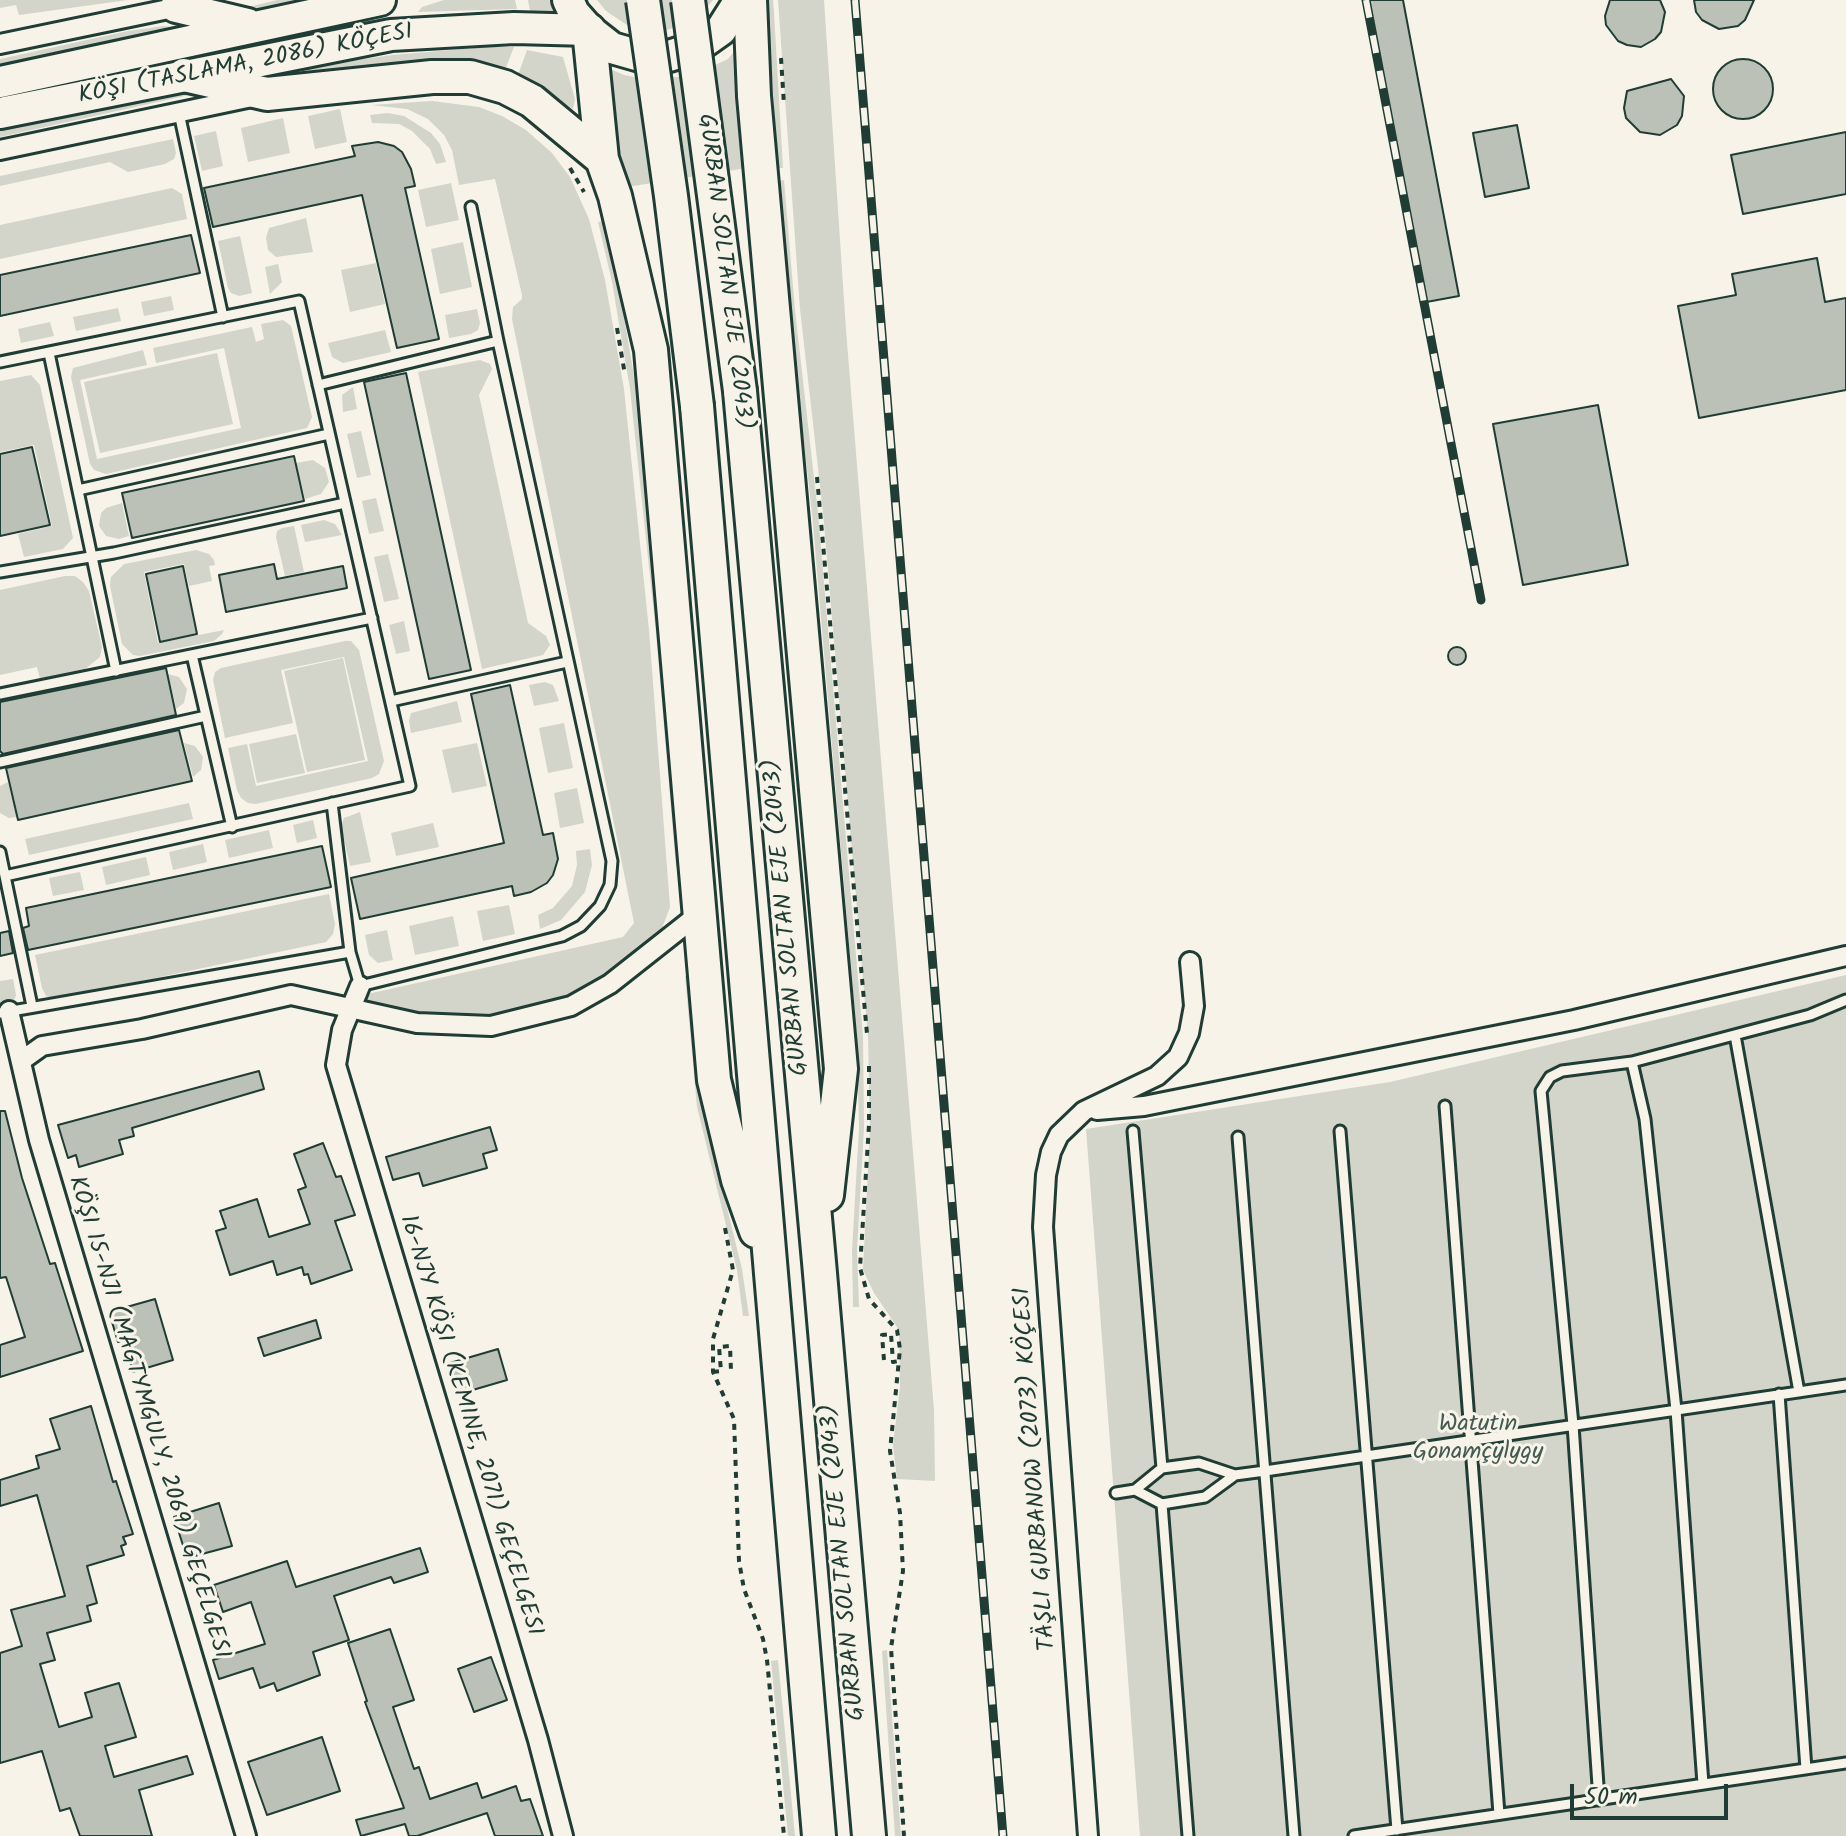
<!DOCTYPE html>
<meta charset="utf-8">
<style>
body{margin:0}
#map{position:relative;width:1846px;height:1836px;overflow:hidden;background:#f7f3e8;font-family:Kalam,sans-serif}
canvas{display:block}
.scale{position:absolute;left:1570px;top:1784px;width:158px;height:36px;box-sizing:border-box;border:4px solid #1f3d34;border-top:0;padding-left:10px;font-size:24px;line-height:28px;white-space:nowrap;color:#1f3d34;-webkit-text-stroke:6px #f7f3e8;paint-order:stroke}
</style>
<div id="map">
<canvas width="1846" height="1836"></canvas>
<div class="scale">50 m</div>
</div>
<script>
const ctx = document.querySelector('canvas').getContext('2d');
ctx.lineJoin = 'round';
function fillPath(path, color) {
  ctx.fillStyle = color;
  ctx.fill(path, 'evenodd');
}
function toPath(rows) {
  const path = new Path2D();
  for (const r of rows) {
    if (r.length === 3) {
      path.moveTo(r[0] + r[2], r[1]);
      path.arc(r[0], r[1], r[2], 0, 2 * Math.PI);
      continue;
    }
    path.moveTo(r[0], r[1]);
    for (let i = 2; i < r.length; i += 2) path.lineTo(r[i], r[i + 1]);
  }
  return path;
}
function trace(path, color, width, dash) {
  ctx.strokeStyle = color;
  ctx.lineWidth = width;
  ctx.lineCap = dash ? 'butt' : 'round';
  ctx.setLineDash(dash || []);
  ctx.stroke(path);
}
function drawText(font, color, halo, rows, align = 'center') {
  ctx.font = font + ' Kalam,sans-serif';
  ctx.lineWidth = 6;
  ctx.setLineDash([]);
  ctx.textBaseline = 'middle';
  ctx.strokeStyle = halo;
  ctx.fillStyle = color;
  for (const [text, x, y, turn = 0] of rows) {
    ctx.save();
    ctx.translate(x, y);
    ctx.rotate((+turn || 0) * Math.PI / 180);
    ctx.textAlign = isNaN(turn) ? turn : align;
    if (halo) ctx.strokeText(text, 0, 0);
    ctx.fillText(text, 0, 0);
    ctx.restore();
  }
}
fillPath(toPath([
 [0,0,128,0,19,15,16,5,0,8],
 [277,0,306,0,254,12,236,10],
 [444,0,515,0,517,9,418,12,422,7],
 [528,0,554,0,554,10,551,12,530,11],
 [597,0,713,0,699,16,687,24,659,32,630,27,606,11],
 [767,0,773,0,774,13,783,168,778,168],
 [778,0,824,0,846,330,934,1410,935,1481,897,1479,893,1445,900,1387,899,1330,874,1293,863,1270,870,1128,868,1037,823,512,800,309],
 [163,26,186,28,0,68,0,59,128,31],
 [740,44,747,168,627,187,599,64,624,75,645,79,692,76,728,59],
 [487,47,514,47,505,70,457,59,393,65,274,82,248,78,261,74,392,55],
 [527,50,563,57,575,99,573,109,518,75],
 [174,90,198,93,0,137,0,127],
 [432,101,479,107,502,116,526,130,552,153,570,177,589,219,605,280,624,389,649,630,670,907,658,939,630,971,536,1013,469,1020,415,1016,373,1007,362,999,363,995,623,937,634,923,512,319,513,307,522,299,522,295,495,179,459,185,452,150,444,135,428,119,407,109,371,105],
 [340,109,347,142,315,149,308,116],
 [388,113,404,116,431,133,440,144,446,162,436,164,430,149,412,131,399,124,372,123,370,115],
 [283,118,290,153,248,162,241,128],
 [216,131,223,166,202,171,194,136],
 [173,139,176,153,174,159,165,164,128,172,110,162,0,186,0,176],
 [784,180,795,310,818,513,863,1037,864,1128,857,1250,859,1307,853,1307,852,1251,859,1128,857,1037,812,513,789,310,779,181],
 [451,183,459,220,426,227,418,190],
 [172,188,182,194,187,219,0,259,0,225],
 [306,218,313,252,276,257,268,250,266,238,269,228],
 [604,221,618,281,636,388,662,632,681,867,676,867,656,633,630,389,612,282,598,222],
 [240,236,252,293,239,296,231,293,228,288,218,241],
 [463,242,472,287,440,294,431,249],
 [376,263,385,304,350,312,341,270],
 [278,264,282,282,270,294,265,267],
 [171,296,174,310,144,316,141,302],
 [118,308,121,321,76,331,73,317],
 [477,309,480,323,478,330,471,334,449,338,445,315],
 [283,320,291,326,312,417,307,428,106,474,94,470,90,464,71,377,73,368,143,350,147,365,80,380,97,459,241,428,224,348,156,363,153,348,252,327,256,342,264,339,261,324],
 [50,322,54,336,21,343,18,329],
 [385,330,391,352,343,363,332,357,328,343],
 [217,353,233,424,100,453,84,382],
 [480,360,490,364,492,369,479,395,528,623,546,636,550,645,543,655,482,669,418,372],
 [31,375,40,385,73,538,63,549,24,557,18,534,52,526,34,445,0,452,0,381],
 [353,387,357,409,343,412,342,395],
 [361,431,371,475,357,478,347,434],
 [313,460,325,468,329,482,321,494,305,499,296,463],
 [376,498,384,531,369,534,362,501],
 [122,503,129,536,119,539,106,536,99,526,101,513,106,508],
 [324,520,335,524,342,535,305,542,301,525],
 [294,526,304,572,285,576,276,537,277,531,282,528],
 [196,550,209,554,214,560,215,565,209,566,212,581,189,586,184,564,144,572,158,643,224,630,222,634,214,641,140,656,133,655,122,644,110,586,111,577,124,564],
 [388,554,399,599,384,602,374,557],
 [65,576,75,576,83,582,89,591,102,647,100,657,85,669,40,679,37,667,0,675,0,590],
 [404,621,410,651,396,654,389,625],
 [345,641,351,641,359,650,384,761,379,774,372,778,256,804,248,803,241,798,237,790,228,748,247,744,256,786,368,761,344,657,281,670,293,723,225,738,213,680,215,672,221,668],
 [343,658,365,760,307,772,284,671],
 [168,674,179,677,187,689,184,703,176,709],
 [545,682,553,685,559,701,534,706,529,685],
 [457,701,462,722,411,733,409,721,411,713],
 [564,723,573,768,548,773,539,728],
 [296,734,305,773,257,783,249,744],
 [184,743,195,746,203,757,201,770,193,777],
 [477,743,487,786,452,793,442,750],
 [8,782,17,817,9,818,0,813,0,786],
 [577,788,584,823,560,828,554,793],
 [189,803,193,819,29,855,25,839],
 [360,812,371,862,350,866,341,826,344,818],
 [313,820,317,838,297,843,293,825],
 [433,823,439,847,396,856,391,833],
 [269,830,273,848,229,858,225,840],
 [203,844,207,862,173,870,169,852],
 [590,849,592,865,585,892,561,920,540,929,538,915,553,908,572,886,577,865,576,851],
 [146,857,150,875,106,885,102,867],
 [80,872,84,890,53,896,49,878],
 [329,894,335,924,333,934,326,942,56,999,46,996,42,988,35,955],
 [509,905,515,934,483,941,477,911],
 [453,916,459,946,415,955,409,926],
 [387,930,393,960,378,963,369,955,365,935],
 [1846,975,1846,1836,1140,1836,1086,1129,1390,1082],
 [685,976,690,976,702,1106,742,1269,749,1316,743,1316,737,1270,697,1107],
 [13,979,16,995,13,1004,0,1009,0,981],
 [887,1650,901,1836,895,1836,882,1651],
 [778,1660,795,1836,788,1836,771,1661]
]), '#d3d5ca');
const building = toPath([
 [1364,0,1403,0,1459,296,1421,303,1364,0],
 [1610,0,1660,0,1665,12,1661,32,1655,39,1641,47,1627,45,1618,41,1606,25,1605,16,1610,0],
 [1694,0,1754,0,1745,20,1738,26,1719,29,1702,20,1696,12,1694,0],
 [1743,89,30],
 [1671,79,1684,96,1682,116,1677,125,1660,135,1640,132,1626,118,1624,108,1627,91,1671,79],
 [1517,125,1529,188,1485,197,1473,133,1517,125],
 [1846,132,1846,194,1743,214,1731,155,1846,132],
 [378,142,394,146,402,152,411,169,415,186,405,188,439,339,397,348,362,195,213,227,204,188,355,156,352,146,378,142],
 [191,235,200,273,0,316,0,275,191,235],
 [1817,258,1825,302,1846,298,1846,390,1699,418,1678,306,1736,295,1732,274,1817,258],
 [406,373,471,670,429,679,364,382,406,373],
 [1598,405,1628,565,1523,585,1493,424,1598,405],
 [32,447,50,525,0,536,0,454,32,447],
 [294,456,304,501,132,538,122,493,294,456],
 [274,564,277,579,343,566,347,588,226,612,219,575,274,564],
 [183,566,197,634,160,642,146,574,183,566],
 [1457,656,9],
 [166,668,176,715,3,754,0,751,0,702,166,668],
 [510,685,543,835,553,833,558,859,553,875,547,883,531,892,514,896,512,886,360,919,351,878,504,843,471,694,510,685],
 [179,730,192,781,18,820,6,768,179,730],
 [322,846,331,887,28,950,23,928,29,926,26,908,322,846],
 [9,931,13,953,0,956,0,933,9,931],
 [259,1071,264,1089,132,1128,134,1136,119,1140,123,1154,79,1167,76,1155,68,1158,58,1125,259,1071],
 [0,1111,5,1111,22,1178,50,1264,55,1263,83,1351,0,1377,0,1345,25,1337,6,1277,0,1278,0,1111],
 [490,1127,497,1150,483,1154,487,1168,423,1186,419,1173,393,1180,386,1157,490,1127],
 [323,1143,336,1177,341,1176,355,1215,335,1221,352,1270,311,1284,308,1274,304,1275,302,1267,277,1275,273,1261,230,1275,216,1231,226,1228,220,1211,257,1199,269,1237,310,1224,298,1190,306,1187,294,1154,323,1143],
 [155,1299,173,1360,133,1372,124,1340,118,1342,109,1312,155,1299],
 [316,1320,321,1338,264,1356,258,1338,316,1320],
 [498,1349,507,1380,459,1394,450,1363,498,1349],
 [91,1406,113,1482,116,1481,133,1534,123,1537,126,1544,121,1546,124,1555,87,1566,97,1603,87,1606,91,1621,47,1633,55,1660,40,1664,59,1727,92,1717,85,1693,119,1683,136,1737,105,1746,114,1777,187,1756,193,1774,139,1790,152,1836,80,1836,70,1808,60,1811,42,1751,0,1763,0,1653,22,1646,11,1610,65,1596,37,1495,0,1506,0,1480,39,1468,36,1456,60,1449,50,1419,91,1406],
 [219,1503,232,1546,187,1558,174,1517,219,1503],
 [420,1548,428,1572,394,1583,391,1577,334,1596,349,1640,313,1652,320,1675,277,1691,274,1683,260,1688,253,1668,219,1679,213,1660,265,1644,251,1602,223,1612,214,1585,287,1561,296,1587,420,1548],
 [390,1629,414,1700,393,1707,414,1769,419,1767,430,1799,477,1783,482,1798,516,1786,521,1801,530,1799,543,1836,495,1836,487,1813,417,1836,409,1836,405,1824,361,1836,356,1820,404,1808,365,1702,367,1701,348,1643,390,1629],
 [491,1657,507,1700,474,1712,458,1669,491,1657],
 [322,1737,340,1791,267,1815,248,1762,322,1737]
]);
fillPath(building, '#bbc1b6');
trace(building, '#1f3d34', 2);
const service = toPath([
 [179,113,223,317],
 [49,353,116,671],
 [0,362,299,301,410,786,5,876],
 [318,385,498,341],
 [78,490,329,434],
 [0,572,114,553,345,503],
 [192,655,232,827],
 [0,694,372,618],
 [391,701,567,662],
 [0,762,206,716],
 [332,803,350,952],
 [0,852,32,1006],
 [0,1013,350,952,360,986,562,936,581,926,600,906,610,885,612,861,498,341,471,207],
 [1735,1035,1799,1392],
 [1632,1062,1645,1119,1676,1410,1703,1784],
 [1445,1106,1499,1814],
 [1133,1131,1162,1468],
 [1340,1131,1397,1830],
 [1238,1137,1294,1836],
 [1779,1394,1806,1769],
 [1135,1490,1162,1504,1205,1497,1235,1475],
 [1116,1493,1135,1490,1162,1468,1199,1463,1235,1475,1265,1471,1846,1385],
 [1162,1504,1188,1836],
 [1599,1800,1573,1425,1541,1091,1550,1077,1562,1071,1632,1062,1810,1015,1846,1000],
 [1354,1836,1846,1763]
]);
const minor = toPath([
 [0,44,183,6],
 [0,150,252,97],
 [360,986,342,1030,336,1065,538,1740,563,1836],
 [9,1011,39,1140,246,1836],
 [21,1061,42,1046,142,1029,291,995,417,1023,491,1026,571,1006,610,984,700,913],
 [1097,1110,1144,1106,1574,1020,1846,956],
 [1088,1836,1043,1227,1046,1175,1051,1152,1059,1135,1084,1111,1157,1076,1178,1057,1189,1033,1194,1006,1190,962]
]);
const primary = toPath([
 [568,0,574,13,589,30,612,48,640,56,669,56,697,47,721,30,740,0],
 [176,7,248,24],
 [0,82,380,0],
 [0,113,391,35,514,28,589,30]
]);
const trunk = toPath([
 [750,0,754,96,841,1069,827,1195],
 [589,30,602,159,615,196,651,350,714,1080,738,1180,756,1231],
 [184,75,267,94,432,77,470,77,505,87,532,101,602,159],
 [740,391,819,1262,869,1836],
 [697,406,819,1836]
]);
trace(service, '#1f3d34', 15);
trace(minor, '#1f3d34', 24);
trace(primary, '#1f3d34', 36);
trace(trunk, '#1f3d34', 38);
trace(toPath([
 [781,58,784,105],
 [570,168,584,192],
 [617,328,625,375],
 [817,477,867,1034],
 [869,1066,869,1125,860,1268,869,1299,897,1330,900,1349,890,1451,900,1513,903,1571,891,1648,904,1836],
 [725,1228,733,1270,713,1339,713,1372,734,1419,739,1561,744,1589,763,1639,767,1660,784,1836],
 [884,1360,882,1335,891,1334,893,1362,899,1361],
 [713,1372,721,1371,719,1347,730,1346,731,1371]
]), '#1f3d34', 4, [6, 6]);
trace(service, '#f7f3e8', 9);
trace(minor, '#f7f3e8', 18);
trace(primary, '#f7f3e8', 30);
trace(trunk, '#f7f3e8', 32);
const rail = toPath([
 [855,0,1003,1836],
 [1366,0,1481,600]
]);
trace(rail, '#1f3d34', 9);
trace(rail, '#f7f3e8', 6, [18]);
const trunkBridge = toPath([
 [643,0,671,196,697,406],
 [688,0,740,391]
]);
trace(trunkBridge, '#1f3d34', 38, []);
trace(trunkBridge, '#f7f3e8', 32);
drawText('24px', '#1f3d34', '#f7f3e8', [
 ["KÖŞI (TASLAMA, 2086) KÖÇESI",246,66,-11],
 ["GURBAN SOLTAN EJE (2043)",723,272,83],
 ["GURBAN SOLTAN EJE (2043)",788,917,-95],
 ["KÖŞI 15-NJI (MAGTYMGULY, 2069) GEÇELGESI",147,1418,73],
 ["16-NJY KÖŞI (KEMINE, 2071) GEÇELGESI",469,1426,73],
 ["TÄŞLI GURBANOW (2073) KÖÇESI",1037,1469,-94],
 ["GURBAN SOLTAN EJE (2043)",845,1562,-95]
]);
drawText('24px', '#435b52', '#f7f3e8', [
 ["Watutin",1478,1426],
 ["Gonamçylygy",1478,1454]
]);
</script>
